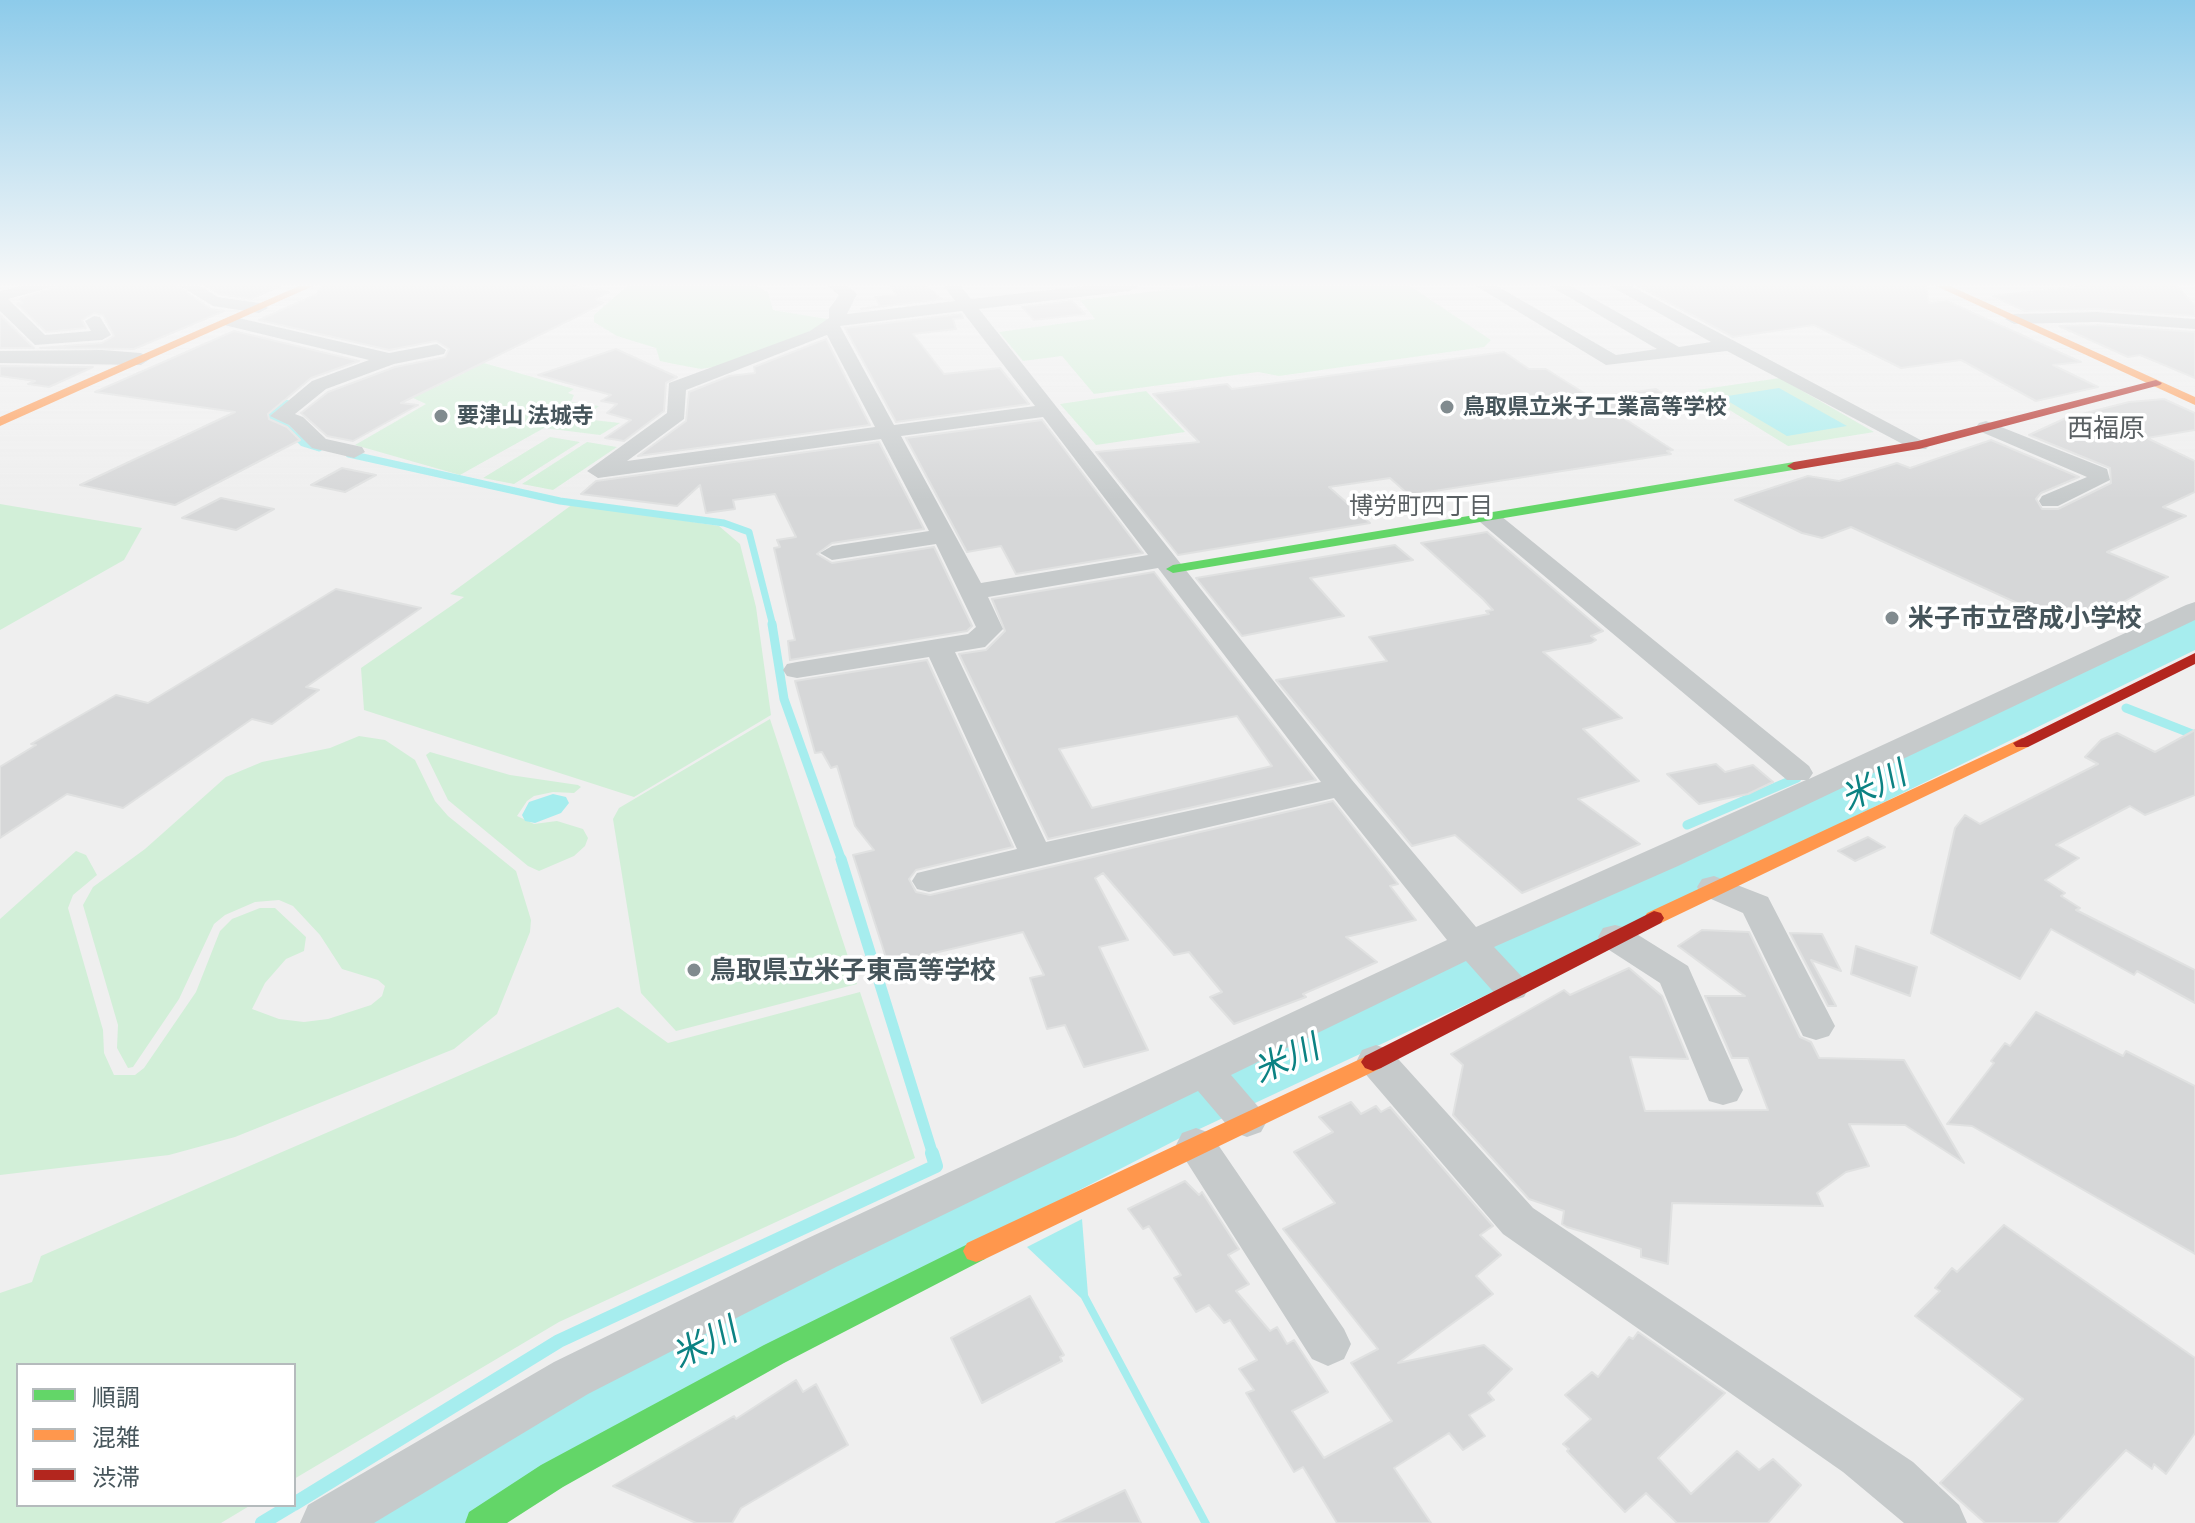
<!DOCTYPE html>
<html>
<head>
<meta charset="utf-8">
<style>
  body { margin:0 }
  #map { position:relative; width:2195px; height:1523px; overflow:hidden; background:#efefef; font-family:"Exo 2","Noto Sans JP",sans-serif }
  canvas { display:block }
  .legend { position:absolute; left:16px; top:1363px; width:280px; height:144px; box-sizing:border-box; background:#fff; border:2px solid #b5bbbd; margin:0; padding:10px 14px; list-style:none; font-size:24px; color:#46555b }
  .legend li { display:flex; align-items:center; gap:16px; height:40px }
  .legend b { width:40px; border:2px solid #b5bbbd }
</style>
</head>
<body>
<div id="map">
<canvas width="2195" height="1523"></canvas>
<ul class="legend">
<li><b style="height:10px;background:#63d668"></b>順調</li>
<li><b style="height:10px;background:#ff974d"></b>混雑</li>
<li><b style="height:10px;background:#b3261e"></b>渋滞</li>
</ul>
</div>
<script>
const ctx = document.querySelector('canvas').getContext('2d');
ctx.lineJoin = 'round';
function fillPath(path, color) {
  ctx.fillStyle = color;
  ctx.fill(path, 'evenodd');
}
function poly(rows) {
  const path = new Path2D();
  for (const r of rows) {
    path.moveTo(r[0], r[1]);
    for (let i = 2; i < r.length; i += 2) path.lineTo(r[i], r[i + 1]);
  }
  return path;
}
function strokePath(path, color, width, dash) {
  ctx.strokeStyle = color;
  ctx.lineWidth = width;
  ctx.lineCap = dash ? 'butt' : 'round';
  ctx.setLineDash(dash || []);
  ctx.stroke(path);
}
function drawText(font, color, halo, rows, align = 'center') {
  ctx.font = font + ' "Exo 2","Noto Sans JP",sans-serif';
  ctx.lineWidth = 7;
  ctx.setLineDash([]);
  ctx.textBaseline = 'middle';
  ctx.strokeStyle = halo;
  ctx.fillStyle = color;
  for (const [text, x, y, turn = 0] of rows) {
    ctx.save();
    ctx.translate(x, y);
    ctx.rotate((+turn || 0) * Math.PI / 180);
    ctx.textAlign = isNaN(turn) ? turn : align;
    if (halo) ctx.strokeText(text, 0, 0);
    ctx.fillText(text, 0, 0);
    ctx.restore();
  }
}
fillPath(poly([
  [627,286,755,286,768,292,773,310,827,319,827,323,800,336,720,366,701,369,674,364,660,361,656,348,617,336,594,322,594,315],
  [1202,286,1410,286,1491,340,1484,347,1279,376,1258,372,1094,394,1062,356,1023,361,999,332,1095,319,1080,300],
  [450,361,484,363,574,389,568,393,574,395,571,402,599,406,584,419,620,423,600,435,544,428,460,475,355,445,426,404,413,398,464,373],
  [1780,378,1874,432,1788,446,1697,390],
  [1146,391,1185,432,1096,445,1060,404],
  [550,437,580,442,514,484,483,478],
  [587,442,617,447,553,490,522,484],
  [0,504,142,528,124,560,0,630],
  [573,504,719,526,740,544,756,607,771,715,634,797,364,710,361,668,464,597,450,594],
  [770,719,857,984,676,1031,641,993,613,819,619,808],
  [359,736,385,740,415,760,435,801,448,816,516,871,531,920,530,932,497,1014,454,1049,235,1137,169,1155,0,1175,0,919,76,851,86,855,97,875,73,895,68,908,103,1030,104,1053,114,1075,135,1075,144,1068,196,992,220,931,232,919,260,908,275,908,306,937,304,951,286,959,265,983,252,1009,279,1019,304,1022,328,1019,371,1005,382,996,385,986,378,980,342,969,320,935,293,906,279,900,255,902,225,915,214,924,179,999,133,1067,128,1068,117,1048,118,1025,83,905,93,887,145,849,226,777,262,762,330,748],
  [430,752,510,775,578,785,581,787,574,793,553,792,534,796,527,801,517,816,534,824,557,821,583,829,588,838,585,846,574,856,539,871,528,866,448,800,426,755],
  [860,992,915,1158,559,1322,294,1479,294,1365,18,1365,18,1505,251,1505,221,1523,0,1523,0,1293,32,1282,41,1256,618,1007,668,1043]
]), '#d2efd8');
fillPath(poly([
  [1779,388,1847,426,1787,436,1721,397],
  [553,794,566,797,569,803,561,813,535,823,525,821,522,815,529,802],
  [1082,1219,1088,1295,1210,1523,1201,1523,1081,1298,1027,1247]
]), '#a6edee');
strokePath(poly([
  [287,403,268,417,284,424,298,438]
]), '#a6edee', 6);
strokePath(poly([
  [296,436,303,443,319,448],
  [349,454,560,501,724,523,749,532,773,626]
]), '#a6edee', 7);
strokePath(poly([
  [772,624,784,699,842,861],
  [2126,708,2195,735],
  [1687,825,1797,778]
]), '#a6edee', 9);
strokePath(poly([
  [841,859,933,1155]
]), '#a6edee', 11);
strokePath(poly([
  [1036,1178,1045,1201],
  [294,1504,559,1341,936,1166,932,1153],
  [262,1523,292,1505]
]), '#a6edee', 14);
fillPath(poly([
  [2195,618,2195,650,1572,955,1178,1139,639,1418,476,1523,352,1523,365,1492,581,1362,1128,1099,1530,925,2179,622,2195,618]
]), '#a6edee');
const building = poly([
  [59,286,177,286,211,309,224,311,134,349,40,348,102,343,114,336,103,315,94,313,82,320,86,328,46,332,17,304,23,303,19,299,59,286],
  [206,286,280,286,251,299,219,294,206,286],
  [322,286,570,286,609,292,595,299,603,303,574,318,401,403,418,405,353,441,327,436,301,413,328,392,395,367,445,357,449,349,436,341,389,350,259,320,317,294,322,286],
  [891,286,925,286,942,299,861,309,880,306,875,297,896,295,891,286],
  [1638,286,1926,286,1929,303,1947,301,2081,362,2053,365,2098,387,2036,401,1961,360,1901,368,1814,325,1733,337,1638,286],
  [2086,286,2177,286,2195,306,2195,316,2097,309,2025,311,1993,296,2086,286],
  [1072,301,1085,314,1034,320,1022,307,1072,301],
  [961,314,963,318,953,319,956,329,913,334,944,374,1000,368,1029,404,896,422,845,328,961,314],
  [0,315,33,347,34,348,0,348,0,315],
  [2097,325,2195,332,2195,378,2140,355,2128,357,2059,326,2097,325],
  [234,331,359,361,311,378,268,414,269,419,287,427,300,440,175,505,80,485,235,412,95,392,234,331],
  [826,339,870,425,638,456,686,421,689,392,729,376,755,373,754,367,826,339],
  [616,349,677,377,666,383,664,411,624,441,605,438,631,420,607,413,617,404,601,401,611,395,538,375,616,349],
  [1504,352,1529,369,1546,369,1592,398,1656,389,1687,407,1622,417,1673,450,1667,451,1671,454,1409,495,1390,478,1329,487,1370,523,1178,555,1096,452,1199,442,1153,394,1227,384,1232,389,1504,352],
  [0,366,93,367,49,387,28,384,35,381,0,376,0,366],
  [2164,399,2195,413,2195,430,2147,438,2195,461,2195,492,2163,507,2186,516,2107,552,2168,577,2109,610,2102,607,2063,624,1851,527,1822,538,1802,533,1735,500,1808,476,1839,481,1897,463,1910,468,1991,440,2079,477,2041,493,2036,499,2042,509,2058,509,2111,483,2110,468,2029,435,2066,418,2129,402,2164,399],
  [1042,420,1143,553,1016,574,1001,546,967,552,906,438,1042,420],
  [879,442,924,529,832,543,817,554,832,563,934,547,972,626,967,631,790,660,788,641,795,640,774,548,780,547,777,540,796,537,775,494,733,500,735,509,706,513,700,485,677,506,581,494,596,481,879,442],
  [342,468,376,475,345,492,311,485,342,468],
  [221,498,274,509,236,530,182,518,221,498],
  [1487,532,1603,631,1591,636,1596,640,1591,643,1543,652,1622,718,1583,729,1639,781,1578,799,1640,844,1522,893,1455,835,1412,846,1276,680,1387,661,1369,637,1489,614,1486,611,1493,610,1483,599,1421,543,1487,532],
  [1395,545,1413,560,1310,578,1344,616,1242,636,1196,578,1395,545],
  [1154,572,1316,780,1048,839,959,654,986,650,1005,631,992,599,1154,572],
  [1237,716,1272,766,1092,808,1059,749,1237,716],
  [336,589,421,608,306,687,319,690,272,724,252,719,123,808,67,794,0,838,0,767,36,745,31,744,116,695,148,703,336,589],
  [927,660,1013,847,916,870,909,879,916,892,930,895,1333,801,1398,884,1390,886,1416,920,1346,937,1377,962,1303,994,1306,997,1234,1024,1210,997,1222,992,1189,952,1174,955,1103,873,1095,878,1128,940,1099,947,1148,1050,1084,1067,1065,1025,1047,1029,1030,978,1044,975,1023,932,888,964,853,855,874,850,855,826,837,766,831,768,822,752,815,753,795,681,927,660],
  [2195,730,2195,795,2145,815,2130,806,2056,845,2079,858,2045,880,2065,893,2061,896,2080,908,2076,910,2195,970,2195,1003,2137,971,2134,975,2051,929,2020,979,1931,933,1955,828,1965,815,1980,824,2098,764,2085,757,2101,740,2117,733,2155,752,2195,730],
  [1716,764,1725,772,1753,765,1773,782,1748,794,1699,804,1667,774,1716,764],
  [1868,837,1885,847,1855,861,1838,851,1868,837],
  [1702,930,1749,932,1800,1037,1811,1042,1819,1058,1904,1060,1964,1163,1905,1125,1849,1124,1869,1166,1846,1172,1817,1193,1823,1206,1672,1203,1668,1264,1641,1257,1641,1249,1567,1227,1562,1224,1564,1211,1529,1199,1453,1115,1463,1065,1451,1054,1564,990,1570,995,1629,968,1662,996,1688,1059,1630,1057,1645,1111,1768,1110,1748,1058,1732,1058,1705,996,1745,996,1678,946,1702,930],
  [1790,933,1822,934,1841,971,1811,960,1836,1006,1828,1006,1790,933],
  [1856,946,1917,967,1910,996,1851,974,1856,946],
  [2036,1012,2123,1056,2126,1051,2195,1086,2195,1254,1972,1126,1947,1124,1994,1063,1991,1061,2005,1043,2010,1046,2036,1012],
  [1351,1102,1361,1114,1376,1106,1381,1112,1390,1107,1493,1226,1480,1235,1501,1255,1476,1276,1493,1294,1398,1363,1484,1345,1512,1369,1488,1393,1494,1400,1469,1415,1485,1436,1463,1450,1449,1433,1394,1468,1431,1523,1337,1523,1303,1467,1294,1472,1246,1393,1254,1390,1239,1369,1257,1360,1230,1320,1224,1323,1209,1305,1196,1312,1174,1278,1181,1275,1149,1226,1143,1229,1128,1209,1185,1181,1199,1195,1202,1192,1239,1249,1228,1255,1249,1284,1236,1291,1270,1331,1277,1327,1287,1344,1294,1340,1328,1392,1292,1411,1324,1458,1392,1421,1351,1363,1378,1349,1283,1229,1335,1203,1294,1152,1333,1132,1319,1117,1351,1102],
  [2004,1225,2195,1358,2195,1433,2166,1474,2154,1464,2152,1469,2126,1450,2057,1523,1985,1523,1940,1483,2023,1399,1915,1316,1940,1291,1935,1288,1952,1268,1957,1272,2004,1225],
  [1030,1296,1064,1355,1060,1357,1062,1361,982,1403,951,1338,1030,1296],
  [1638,1332,1725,1393,1658,1458,1691,1494,1737,1451,1759,1470,1773,1459,1801,1485,1768,1523,1677,1523,1646,1493,1625,1512,1567,1451,1569,1449,1563,1444,1591,1419,1565,1395,1592,1372,1598,1377,1629,1337,1633,1339,1638,1332],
  [796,1380,803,1392,816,1384,848,1445,741,1508,732,1523,696,1523,613,1486,734,1416,736,1419,796,1380],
  [1125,1490,1141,1523,1056,1523,1125,1490]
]);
fillPath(building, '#d6d7d8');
strokePath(building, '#e0e1e1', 2);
fillPath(poly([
  [22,286,56,286,8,299,45,335,91,331,85,321,94,316,100,317,111,335,102,340,35,345,0,311,0,291,22,286],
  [180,286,200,286,218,297,259,303,268,308,259,313,213,306,180,286],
  [828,286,848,286,857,294,847,314,955,301,944,286,961,286,971,299,1084,286,1138,286,1130,291,979,309,1352,780,1476,927,1806,780,1787,780,1480,522,1476,517,1480,512,1496,512,1809,766,1813,773,1809,779,2186,605,2195,602,2195,620,1678,866,1494,947,1524,979,1529,988,1524,997,1511,1001,1498,997,1466,961,1231,1075,1261,1110,1267,1121,1261,1132,1247,1137,1233,1132,1198,1091,836,1267,588,1394,374,1523,300,1523,308,1505,554,1362,806,1239,1447,940,1334,798,929,892,917,889,912,881,917,873,1017,849,929,657,797,678,787,676,783,670,787,664,797,662,968,634,976,627,936,544,832,560,820,553,832,546,929,531,881,439,598,478,587,471,667,413,669,383,810,331,829,318,829,309,839,295,828,286],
  [962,311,1035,406,894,425,840,326,962,311],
  [827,335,875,427,627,461,684,419,686,390,827,335],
  [1043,417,1148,555,981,583,901,436,1043,417],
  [1158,568,1321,782,1046,842,955,652,985,647,1003,629,988,597,1158,568],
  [1476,286,1497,286,1616,355,1657,349,1550,286,1571,286,1679,347,1711,342,1610,286,1631,286,1930,445,1926,449,1912,449,1727,351,1606,365,1476,286],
  [2097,312,2195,319,2195,329,2097,322,2014,324,2005,319,2014,314,2097,312],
  [230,316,389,353,437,344,446,350,444,354,394,364,326,389,295,414,303,417,326,439,362,447,365,452,354,458,312,448,289,425,270,416,312,381,369,360,224,325,221,321,230,316],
  [102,350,141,353,150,359,141,365,0,363,0,351,102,350],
  [1986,421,2107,469,2110,480,2058,506,2042,506,2039,501,2042,496,2087,477,1979,431,1976,427,1979,423,1986,421],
  [1714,876,1768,897,1835,1026,1829,1036,1816,1040,1803,1036,1743,913,1702,895,1697,887,1702,879,1714,876],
  [1615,925,1627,928,1688,966,1743,1090,1737,1101,1723,1105,1709,1101,1660,983,1603,946,1598,937,1603,928,1615,925],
  [1376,1045,1390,1050,1533,1208,1913,1462,1959,1505,1967,1523,1904,1523,1843,1472,1503,1234,1362,1070,1357,1060,1362,1050,1376,1045],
  [1196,1128,1210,1133,1344,1329,1351,1344,1344,1359,1328,1366,1312,1359,1176,1145,1182,1133,1196,1128]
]), '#c6cacb');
fillPath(poly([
  [1794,462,1799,463,1799,469,1173,573,1166,569,1173,565,1794,462],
  [976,1240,985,1243,989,1251,985,1259,784,1363,563,1487,507,1523,465,1523,469,1512,541,1465,764,1345,976,1240]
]), '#63d668');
fillPath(poly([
  [299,286,313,286,0,426,0,417,299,286],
  [1936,286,1950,286,2195,397,2195,405,1936,286],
  [2022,738,2028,739,2031,743,2028,747,1661,923,1647,923,1644,918,1647,913,2022,738],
  [1373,1053,1381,1056,1385,1062,1381,1068,985,1259,976,1262,967,1259,963,1251,967,1243,1373,1053]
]), '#ff974d');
fillPath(poly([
  [2156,380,2162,383,2160,385,1919,449,1794,470,1787,466,1794,462,1918,441,2156,380],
  [2195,653,2195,664,2028,747,2016,747,2013,743,2195,653],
  [1654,911,1661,913,1664,918,1661,923,1381,1068,1373,1071,1365,1068,1361,1062,1365,1056,1654,911]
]), '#b3261e');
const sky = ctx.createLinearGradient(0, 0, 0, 500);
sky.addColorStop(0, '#8dcbea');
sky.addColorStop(0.57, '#f8f8f8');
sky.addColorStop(1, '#f8f8f800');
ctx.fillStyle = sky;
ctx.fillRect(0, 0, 2195, 500);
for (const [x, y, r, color] of [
  [1447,407,8,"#818b8f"],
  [441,416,8,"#818b8f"],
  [1892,618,8,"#818b8f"],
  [694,970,8,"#818b8f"]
]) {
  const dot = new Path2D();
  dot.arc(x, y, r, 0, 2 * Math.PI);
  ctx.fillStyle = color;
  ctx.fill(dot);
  strokePath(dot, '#fff', 3);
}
drawText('bold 22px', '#46555b', '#fff', [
  ["鳥取県立米子工業高等学校",1463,407],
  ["要津山 法城寺",457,416]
], 'left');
drawText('24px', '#5a6063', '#fff', [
  ["博労町四丁目",1421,506]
]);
drawText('26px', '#5a6063', '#fff', [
  ["西福原",2106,428]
]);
drawText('bold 26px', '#46555b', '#fff', [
  ["米子市立啓成小学校",1908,618],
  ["鳥取県立米子東高等学校",710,970]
], 'left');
drawText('italic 34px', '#0c8283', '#fff', [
  ["米川",1873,786,-26],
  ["米川",1286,1059,-24],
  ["米川",704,1343,-27]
]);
</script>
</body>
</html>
